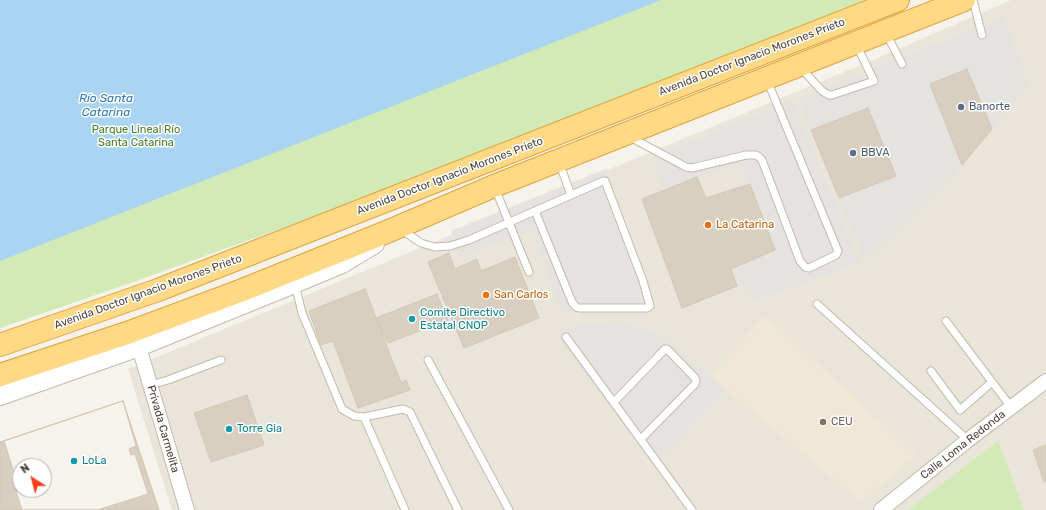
<!DOCTYPE html>
<html>
<head>
<meta charset="utf-8">
<style>
  body { margin:0 }
  #map { position:relative; width:1046px; height:510px; overflow:hidden; background:#f6f3ec; font-family:Rubik,sans-serif }
  canvas { display:block }
  .north { position:absolute; left:12px; top:458px; width:40px; height:40px; box-sizing:border-box; background:#fff; border:1px solid #b7b4b0; border-radius:50%; rotate:324deg; font-size:11px; font-weight:700; line-height:16px; text-align:center; color:#4b4439 }
  .north::after { content:''; display:block; margin:auto; width:14px; height:18px; background:#fc3f1d; clip-path:polygon(50% 0,100% 100%,50% 72%,0 100%) }
</style>
</head>
<body>
<div id="map">
<canvas width="1046" height="510"></canvas>
<div class="north">N</div>
</div>
<script>
const ctx = document.querySelector('canvas').getContext('2d');
ctx.lineJoin = 'round';
function fillPath(path, color) {
  ctx.fillStyle = color;
  ctx.fill(path, 'evenodd');
}
function poly(rows) {
  const path = new Path2D();
  for (const r of rows) {
    path.moveTo(r[0], r[1]);
    for (let i = 2; i < r.length; i += 2) path.lineTo(r[i], r[i + 1]);
  }
  return path;
}
function strokePath(path, color, width, dash) {
  ctx.strokeStyle = color;
  ctx.lineWidth = width;
  ctx.lineCap = dash ? 'butt' : 'round';
  ctx.setLineDash(dash || []);
  ctx.stroke(path);
}
function drawText(font, color, halo, rows, align = 'center') {
  ctx.font = font + ' Rubik,sans-serif';
  ctx.lineWidth = 3;
  ctx.setLineDash([]);
  ctx.textBaseline = 'middle';
  ctx.strokeStyle = halo;
  ctx.fillStyle = color;
  for (const [text, x, y, turn = 0] of rows) {
    ctx.save();
    ctx.translate(x, y);
    ctx.rotate((+turn || 0) * Math.PI / 180);
    ctx.textAlign = isNaN(turn) ? turn : align;
    if (halo) ctx.strokeText(text, 0, 0);
    ctx.fillText(text, 0, 0);
    ctx.restore();
  }
}
fillPath(poly([
  [1011,0,1046,0,1046,510,172,510,128,369,873,60]
]), '#eae5da');
fillPath(poly([
  [765,315,917,455,861,502,710,376]
]), '#efe8d6');
fillPath(poly([
  [0,0,865,0,786,36,387,190,125,285,0,328],
  [998,441,1024,510,908,510]
]), '#d2eab5');
fillPath(poly([
  [1003,17,1028,84,992,129,967,69,930,84,962,165,935,196,865,260,839,198,896,176,868,109,811,130,799,99],
  [792,101,860,263,757,300,737,286,731,269,775,250,742,164,697,177,666,190,652,158],
  [606,169,655,309,562,312,533,230,459,258,451,231],
  [617,321,662,335,726,390,653,465,558,337,570,326]
]), '#e5e3e0');
fillPath(poly([
  [0,0,661,0,0,261]
]), '#a9d4f2');
const building = poly([
  [967,69,992,129,962,165,930,84,967,69],
  [868,108,896,176,839,198,811,130,868,108],
  [697,177,706,198,750,184,775,250,731,269,737,286,682,308,642,199,697,177],
  [449,253,455,269,477,259,481,271,515,257,539,318,464,348,428,262,449,253],
  [365,289,401,383,406,380,410,390,358,408,333,341,321,345,309,311,365,289],
  [437,294,448,320,388,343,376,318,437,294],
  [247,395,264,445,211,462,194,413,247,395],
  [123,401,159,510,0,510,0,442,123,401],
  [20,466,44,466,44,490,20,490,20,466],
  [123,401,136,446,129,449,131,455,135,454,148,494,97,510,22,510,16,491,20,490,44,490,44,466,20,466,20,481,17,482,4,441,123,401],
  [1046,445,1046,481,1044,482,1033,450,1046,445]
]);
fillPath(building, '#d8cfc1');
strokePath(building, '#d3c7b4', 1);
const service = poly([
  [973,0,982,35],
  [886,33,902,64],
  [800,67,822,91,829,95,832,95,874,81,857,46],
  [630,137,686,167,692,168,746,155,756,155,759,157,762,160,800,261,805,267,809,268,836,255,838,251,767,80],
  [559,162,571,195],
  [495,188,529,272],
  [402,230,421,243,435,247,450,246,469,240,603,181,605,181,643,281,650,306,647,308,579,308,576,307,572,302,535,211],
  [295,284,302,313,342,409,354,416,364,417],
  [817,304,968,440],
  [946,321,1011,407],
  [566,337,692,510],
  [428,360,509,510],
  [931,371,960,410,992,382],
  [151,385,168,380,221,360],
  [614,402,665,349,667,349,695,378,696,380,695,384,641,439],
  [405,510,364,417,403,409,410,412,458,510]
]);
const minor = poly([
  [139,347,187,510],
  [881,510,968,440,1046,381]
]);
const tertiary = poly([
  [0,396,139,347,287,287,342,264,375,244]
]);
const trunk = poly([
  [0,345,158,290,898,0],
  [0,375,127,333,240,291,389,231,494,186,964,0]
]);
strokePath(service, '#c2bbae', 9);
strokePath(minor, '#c2bbae', 16);
strokePath(tertiary, '#c2bbae', 20);
strokePath(trunk, '#e0a43c', 24);
strokePath(service, '#fff', 7);
strokePath(minor, '#fff', 14);
strokePath(tertiary, '#fff', 18);
strokePath(trunk, '#ffd985', 22);
for (const [x, y, r, color] of [
  [961,107,4,"#5c6f8a"],
  [853,153,4,"#5c6f8a"],
  [708,225,4,"#e8710a"],
  [486,295,4,"#e8710a"],
  [412,319,4,"#0f9aa8"],
  [823,422,4,"#8d6e63"],
  [229,429,4,"#0f9aa8"],
  [74,461,4,"#0f9aa8"]
]) {
  const dot = new Path2D();
  dot.arc(x, y, r, 0, 2 * Math.PI);
  ctx.fillStyle = color;
  ctx.fill(dot);
  strokePath(dot, '#fff', 1.5);
}
drawText('11px', '#4b4439', '#fff', [
  ["Avenida Doctor Ignacio Morones Prieto",752,57,-21],
  ["Avenida Doctor Ignacio Morones Prieto",450,176,-21],
  ["Avenida Doctor Ignacio Morones Prieto",148,292,-20],
  ["Privada Carmelita",163,429,74],
  ["Calle Loma Redonda",963,445,-38]
]);
drawText('11px', '#4e5e75', '#fff', [
  ["Banorte",969,107],
  ["BBVA",861,153]
], 'left');
drawText('11px', '#4a7f2a', '#fff', [
  ["Parque Lineal Río",136,130],
  ["Santa Catarina",136,143]
]);
drawText('11px', '#c56008', '#fff', [
  ["La Catarina",716,225],
  ["San Carlos",494,295]
], 'left');
drawText('11px', '#0d838f', '#fff', [
  ["Comite Directivo",420,313],
  ["Estatal CNOP",420,326],
  ["Torre Gia",237,429],
  ["LoLa",82,461]
], 'left');
drawText('11px', '#785e54', '#fff', [
  ["CEU",831,422]
], 'left');
drawText('italic 12px', '#2e7ab2', '#fff', [
  ["Río Santa",106,99],
  ["Catarina",106,113]
]);
</script>
</body>
</html>
